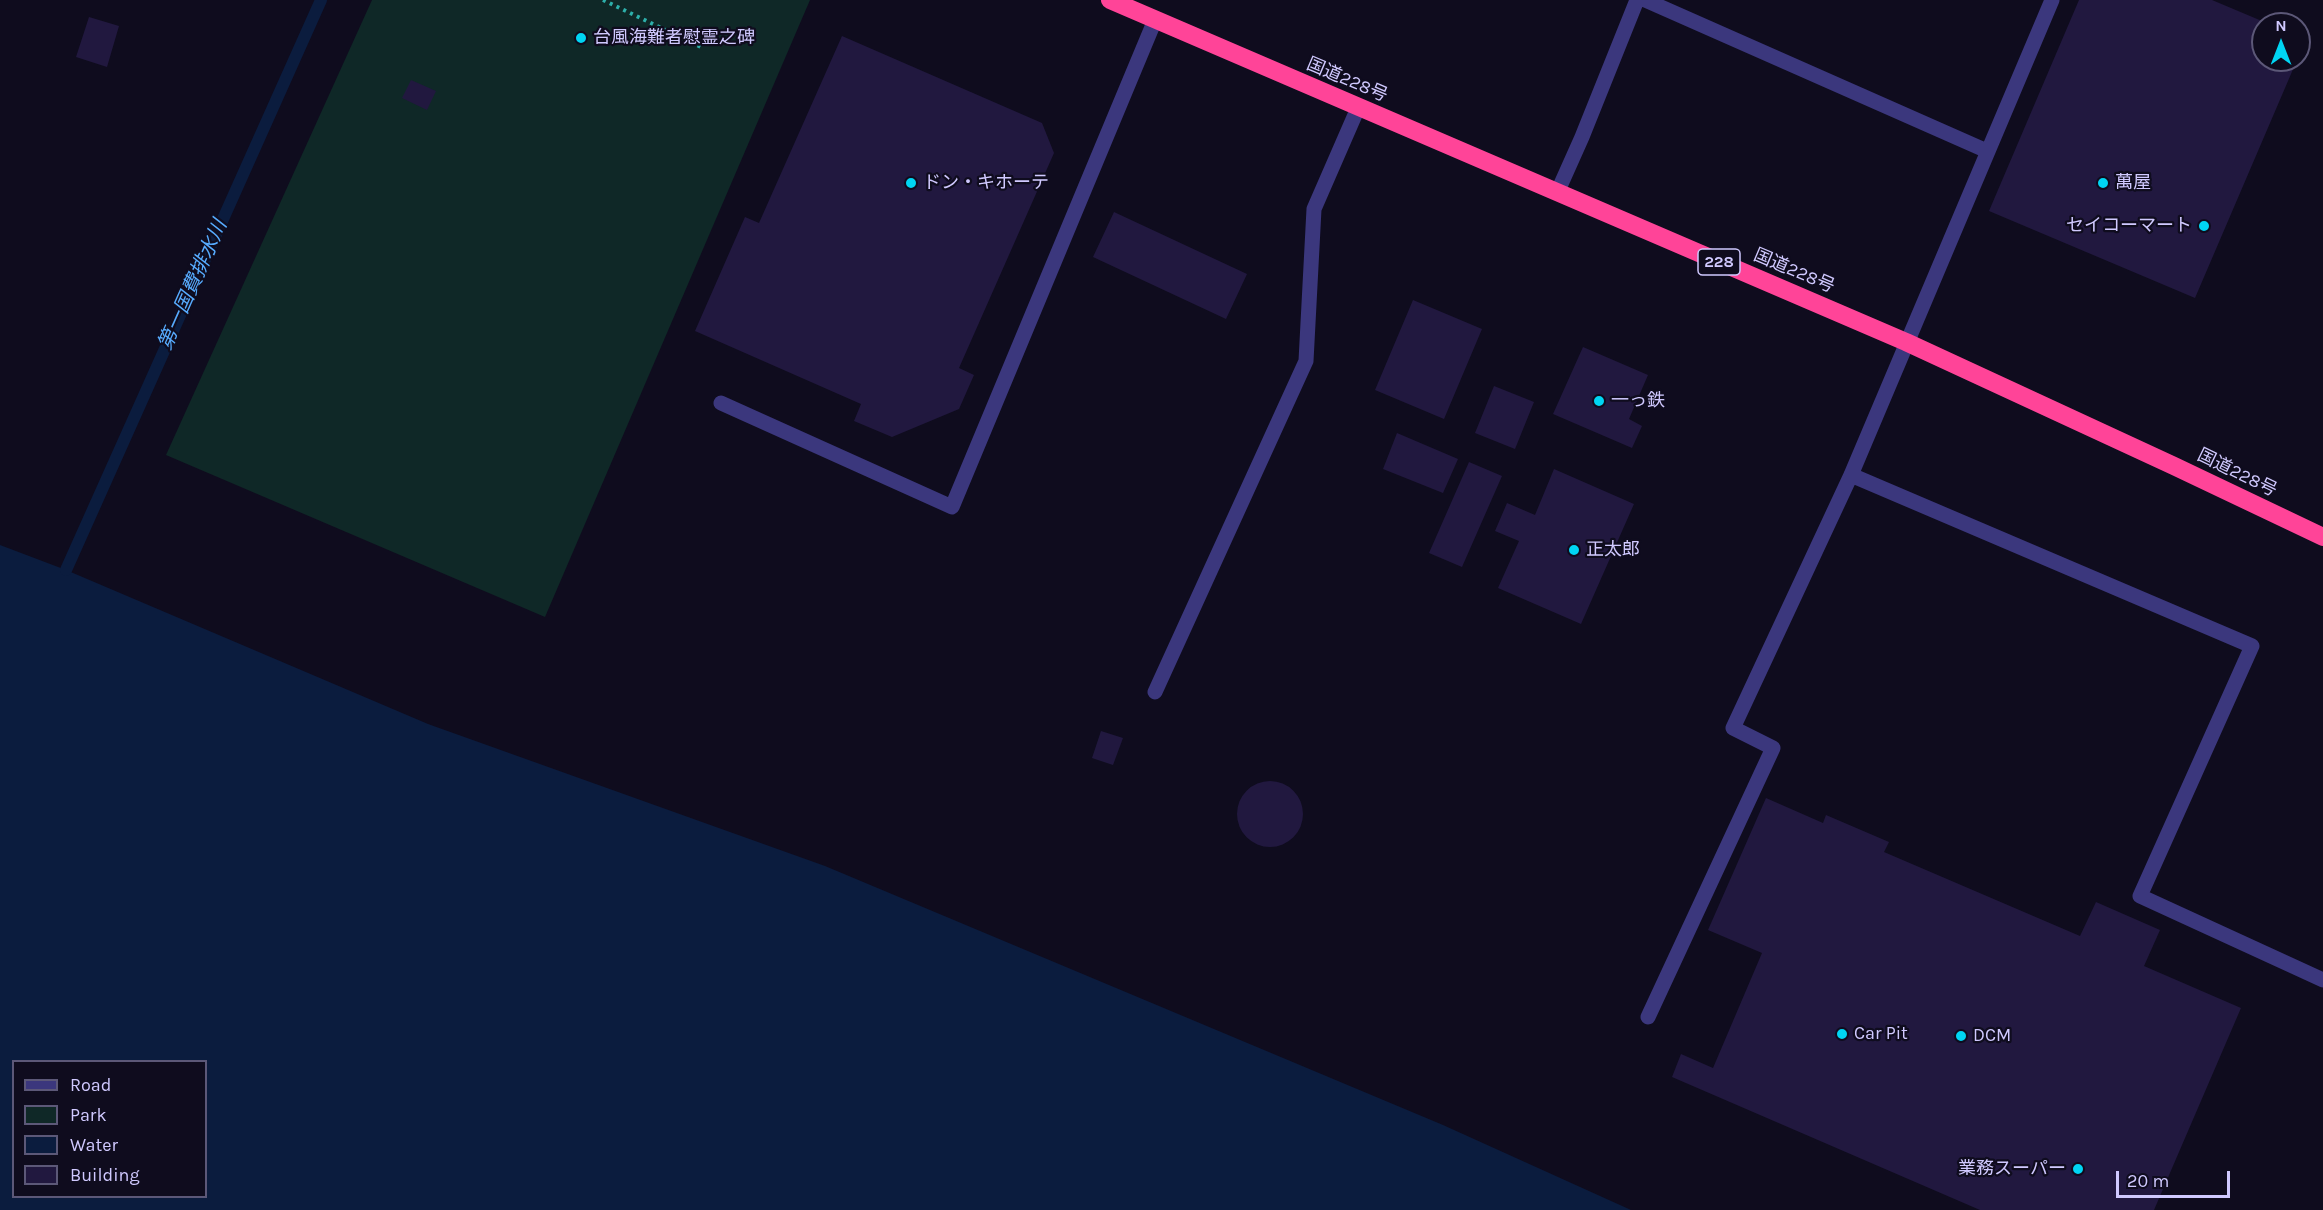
<!DOCTYPE html>
<html>
<head>
<meta charset="utf-8">
<style>
  body { margin:0 }
  #map { position:relative; width:2323px; height:1210px; overflow:hidden; background:#0f0c1e; font-family:Karla,sans-serif }
  canvas { display:block }
  .legend { position:absolute; left:12px; top:1060px; width:195px; height:138px; box-sizing:border-box; background:#0f0c1e; border:2px solid #5c5878; margin:0; padding:8px 10px; list-style:none; font-size:18px; color:#d0c9ff }
  .legend li { display:flex; align-items:center; gap:12px; height:30px }
  .legend b { width:30px; border:2px solid #5c5878 }
  .north { position:absolute; left:2251px; top:12px; width:60px; height:60px; box-sizing:border-box; background:#0f0c1e; border:2px solid #5c5878; border-radius:50%; rotate:0deg; font-size:16px; font-weight:700; line-height:24px; text-align:center; color:#d0c9ff }
  .north::after { content:''; display:block; margin:auto; width:21px; height:27px; background:#00d5f3; clip-path:polygon(50% 0,100% 100%,50% 72%,0 100%) }
  .scale { position:absolute; left:2116px; top:1171px; width:114px; height:27px; box-sizing:border-box; border:3px solid #d0c9ff; border-top:0; padding-left:8px; font-size:18px; line-height:21px; white-space:nowrap; color:#d0c9ff; -webkit-text-stroke:4px #0f0c1e; paint-order:stroke }
</style>
</head>
<body>
<div id="map">
<canvas width="2323" height="1210"></canvas>
<ul class="legend">
<li><b style="height:8px;background:#3b377d"></b>Road</li>
<li><b style="height:16px;background:#0f2827"></b>Park</li>
<li><b style="height:16px;background:#0b1c3e"></b>Water</li>
<li><b style="height:16px;background:#21183f"></b>Building</li>
</ul>
<div class="north">N</div>
<div class="scale">20 m</div>
</div>
<script>
const ctx = document.querySelector('canvas').getContext('2d');
ctx.lineJoin = 'round';
function fillPath(path, color) {
  ctx.fillStyle = color;
  ctx.fill(path, 'evenodd');
}
function poly(rows) {
  const path = new Path2D();
  for (const r of rows) {
    if (r.length === 3) {
      path.moveTo(r[0] + r[2], r[1]);
      path.arc(r[0], r[1], r[2], 0, 2 * Math.PI);
      continue;
    }
    path.moveTo(r[0], r[1]);
    for (let i = 2; i < r.length; i += 2) path.lineTo(r[i], r[i + 1]);
  }
  return path;
}
function strokePath(path, color, width, dash) {
  ctx.strokeStyle = color;
  ctx.lineWidth = width;
  ctx.lineCap = dash ? 'butt' : 'round';
  ctx.setLineDash(dash || []);
  ctx.stroke(path);
}
function drawText(font, color, halo, rows, align = 'center') {
  ctx.font = font + ' Karla,"Noto Sans JP",sans-serif';
  ctx.lineWidth = 4.5;
  ctx.setLineDash([]);
  ctx.textBaseline = 'middle';
  ctx.strokeStyle = halo;
  ctx.fillStyle = color;
  for (const [text, x, y, turn = 0] of rows) {
    ctx.save();
    ctx.translate(x, y);
    ctx.rotate((+turn || 0) * Math.PI / 180);
    ctx.textAlign = isNaN(turn) ? turn : align;
    if (halo) ctx.strokeText(text, 0, 0);
    ctx.fillText(text, 0, 0);
    ctx.restore();
  }
}
fillPath(poly([
  [372,0,810,0,545,617,166,455]
]), '#0f2827');
fillPath(poly([
  [0,545,66,570,428,724,825,866,1443,1125,1631,1210,0,1210],
  [14,1062,206,1062,206,1196,14,1196]
]), '#0b1c3e');
strokePath(poly([
  [66,570,321,0]
]), '#0b1c3e', 12);
fillPath(poly([
  [2079,0,2212,0,2269,24,2263,24,2263,60,2297,60,2195,298,1989,211],
  [89,17,119,26,107,67,76,57],
  [842,36,1042,123,1054,153,959,368,974,375,959,409,892,437,854,421,861,404,695,331,745,217,759,223],
  [2299,37,2306,39,2299,55],
  [411,80,436,91,427,110,402,98],
  [1114,212,1247,274,1226,319,1093,257],
  [1413,300,1482,329,1444,419,1375,390],
  [1583,347,1648,375,1629,419,1642,426,1632,448,1553,414],
  [1494,386,1534,402,1515,449,1475,433],
  [1397,433,1458,459,1443,493,1383,469],
  [1469,462,1502,476,1462,567,1429,553],
  [1554,469,1634,504,1581,624,1498,588,1519,541,1495,531,1507,503,1535,515],
  [1101,731,1123,738,1113,765,1092,758],
  [1270,814,33],
  [1766,798,1823,823,1826,815,1889,842,1884,852,2080,936,2096,902,2160,930,2144,966,2241,1008,2154,1210,1980,1210,1672,1077,1681,1054,1713,1068,1762,953,1708,930]
]), '#21183f');
strokePath(poly([
  [603,0,703,48]
]), '#2dafaa', 4, [3, 4.5]);
strokePath(poly([
  [1645,0,1987,151],
  [1557,193,1582,137,1637,0],
  [721,403,952,507,1155,20],
  [1851,475,2252,646,2140,896,2323,980],
  [1155,692,1306,361,1314,209,1358,108],
  [1648,1017,1773,748,1733,728,1851,475,2052,0]
]), '#3b377d', 15);
strokePath(poly([
  [1110,0,1906,342,2174,466,2323,537]
]), '#ff4498', 18);
for (const [x, y, r, color] of [
  [581,38,6,"#00d5f3"],
  [911,183,6,"#00d5f3"],
  [2103,183,6,"#00d5f3"],
  [2204,226,6,"#00d5f3"],
  [1599,401,6,"#00d5f3"],
  [1574,550,6,"#00d5f3"],
  [1842,1034,6,"#00d5f3"],
  [1961,1036,6,"#00d5f3"],
  [2078,1169,6,"#00d5f3"]
]) {
  const dot = new Path2D();
  dot.arc(x, y, r, 0, 2 * Math.PI);
  ctx.fillStyle = color;
  ctx.fill(dot);
  strokePath(dot, '#0f0c1e', 2);
}
for (const [x, y, w] of [
  [1719,262,42]
]) {
  const box = new Path2D();
  box.roundRect(x - w / 2, y - 13, w, 26, 4.5);
  ctx.fillStyle = '#0f0c1e';
  ctx.fill(box);
  strokePath(box, '#d0c9ff', 1.5);
}
drawText('bold 16px', '#d0c9ff', null, [
  ["228",1719,262]
]);
drawText('18px', '#d0c9ff', '#0f0c1e', [
  ["台風海難者慰霊之碑",593,38],
  ["ドン・キホーテ",923,183],
  ["萬屋",2115,183],
  ["セイコーマート",2192,226,"right"],
  ["一っ鉄",1611,401],
  ["正太郎",1586,550],
  ["Car Pit",1854,1034],
  ["DCM",1973,1036],
  ["業務スーパー",2066,1169,"right"]
], 'left');
drawText('18px', '#d0c9ff', '#0f0c1e', [
  ["国道228号",1347,80,23],
  ["国道228号",1794,271,23],
  ["国道228号",2237,473,26]
]);
drawText('italic 20px', '#57acff', '#0f0c1e', [
  ["第一国費排水川",193,285,-66]
]);
</script>
</body>
</html>
